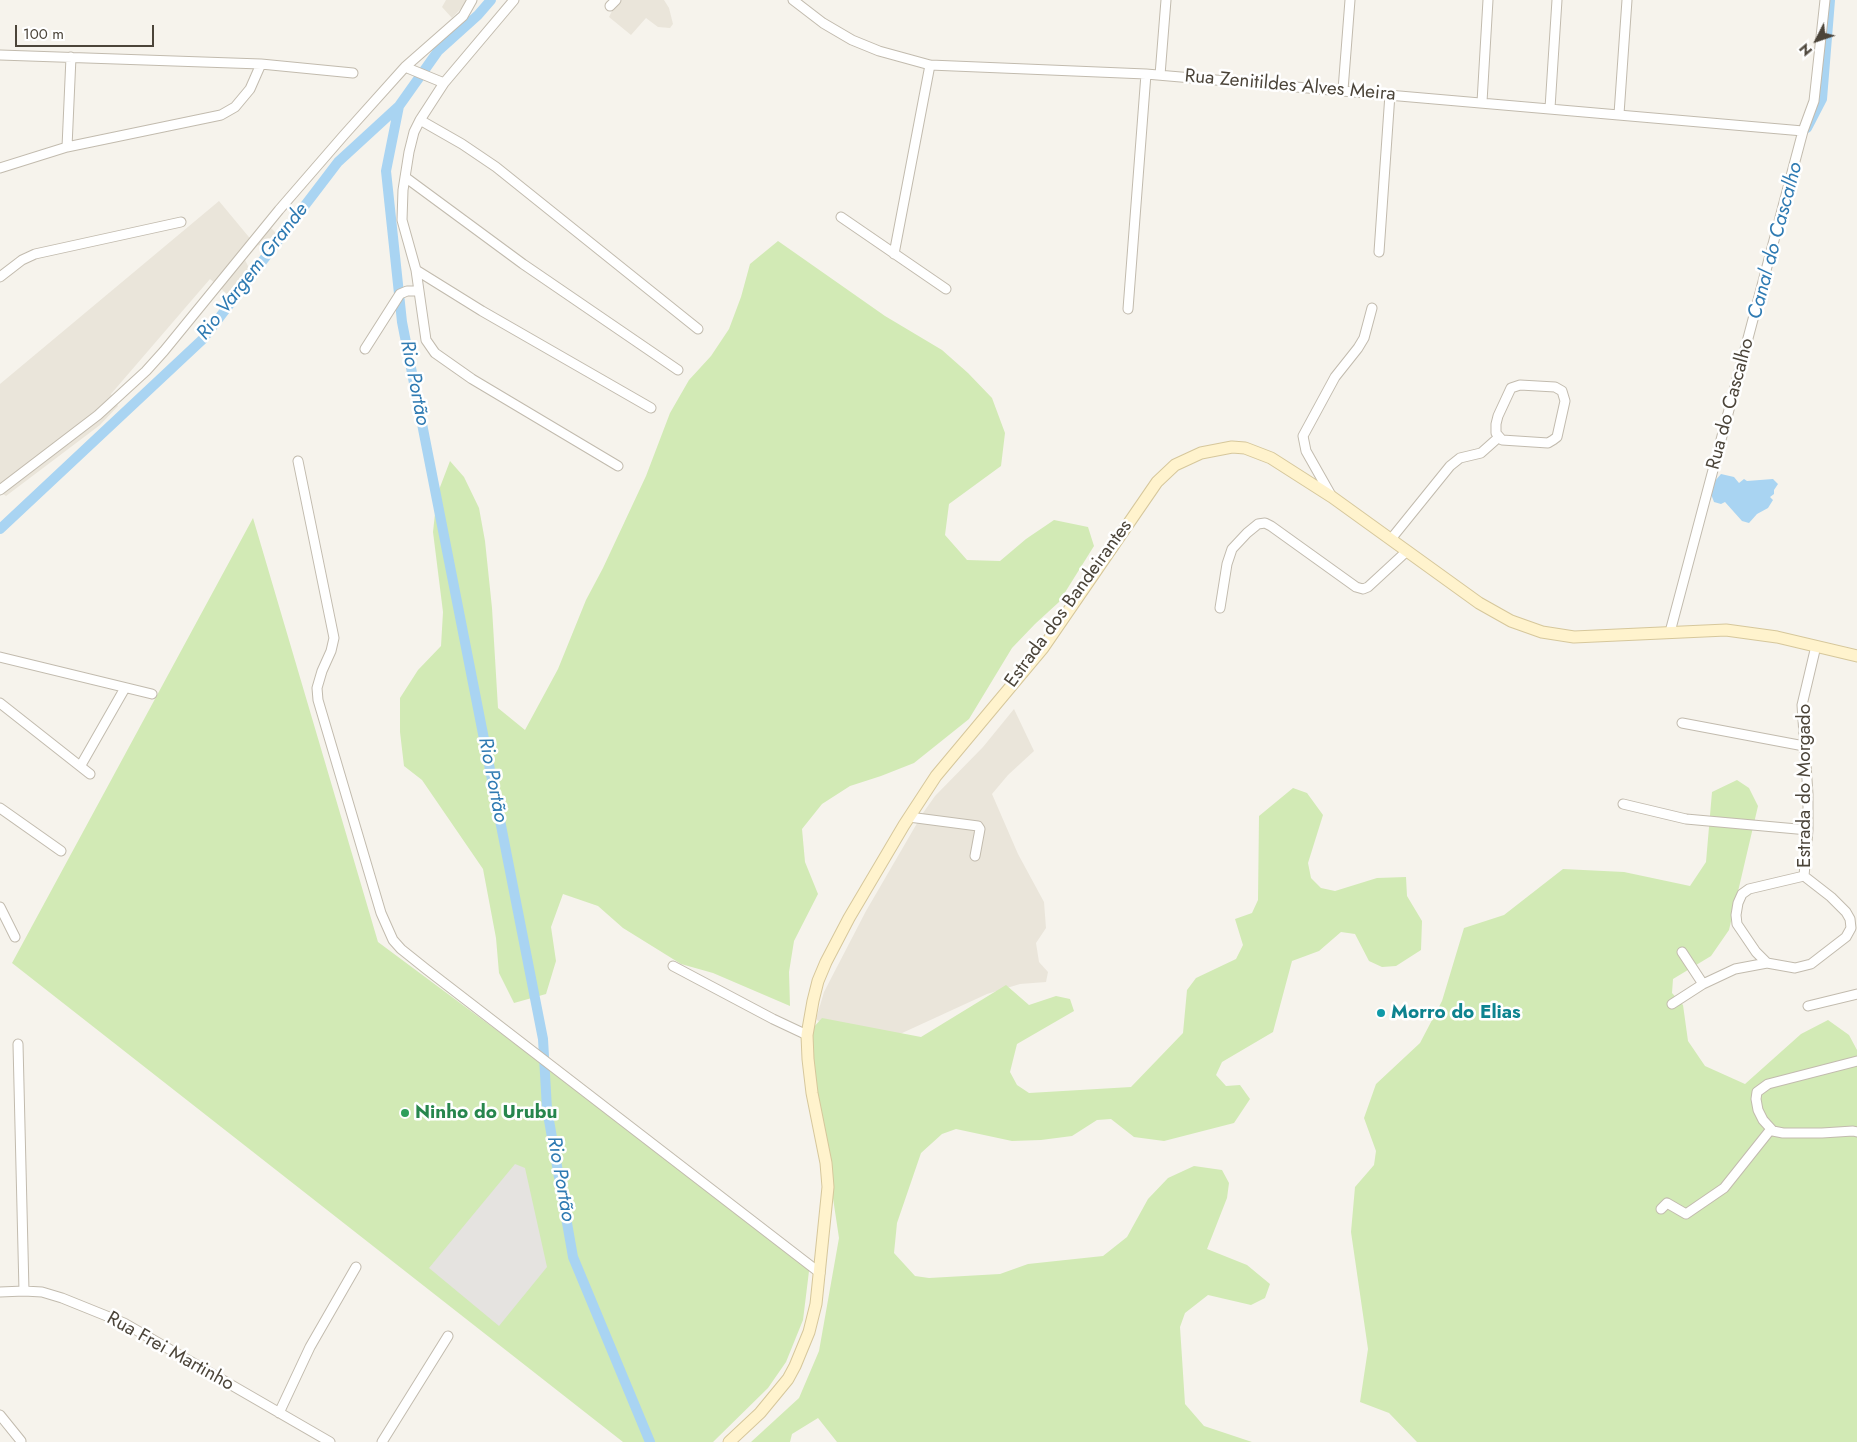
<!DOCTYPE html>
<html>
<head>
<meta charset="utf-8">
<style>
  body { margin:0 }
  #map { position:relative; width:1857px; height:1442px; overflow:hidden; background:#f6f3ec; font-family:Jost,sans-serif }
  canvas { display:block }
  .north { position:absolute; left:1792px; top:15px; width:50px; height:50px; -webkit-text-stroke:4px #fff; paint-order:stroke; rotate:229deg; font-size:14px; font-weight:700; line-height:20px; text-align:center; color:#4b4439 }
  .north::after { content:''; display:block; margin:auto; width:18px; height:22px; background:#4b4439; clip-path:polygon(50% 0,100% 100%,50% 72%,0 100%) }
  .scale { position:absolute; left:15px; top:25px; width:139px; height:22px; box-sizing:border-box; border:2px solid #4b4439; border-top:0; padding-left:6px; font-size:15px; line-height:18px; white-space:nowrap; color:#4b4439; -webkit-text-stroke:4px #fff; paint-order:stroke }
</style>
</head>
<body>
<div id="map">
<canvas width="1857" height="1442"></canvas>
<div class="north">N</div>
<div class="scale">100 m</div>
</div>
<script>
const ctx = document.querySelector('canvas').getContext('2d');
ctx.lineJoin = 'round';
function fillPath(path, color) {
  ctx.fillStyle = color;
  ctx.fill(path, 'evenodd');
}
function poly(rows) {
  const path = new Path2D();
  for (const r of rows) {
    path.moveTo(r[0], r[1]);
    for (let i = 2; i < r.length; i += 2) path.lineTo(r[i], r[i + 1]);
  }
  return path;
}
function strokePath(path, color, width, dash) {
  ctx.strokeStyle = color;
  ctx.lineWidth = width;
  ctx.lineCap = dash ? 'butt' : 'round';
  ctx.setLineDash(dash || []);
  ctx.stroke(path);
}
function drawText(font, color, halo, rows, align = 'center') {
  ctx.font = font + ' Jost,sans-serif';
  ctx.lineWidth = 5;
  ctx.setLineDash([]);
  ctx.textBaseline = 'middle';
  ctx.strokeStyle = halo;
  ctx.fillStyle = color;
  for (const [text, x, y, turn = 0] of rows) {
    ctx.save();
    ctx.translate(x, y);
    ctx.rotate((+turn || 0) * Math.PI / 180);
    ctx.textAlign = isNaN(turn) ? turn : align;
    if (halo) ctx.strokeText(text, 0, 0);
    ctx.fillText(text, 0, 0);
    ctx.restore();
  }
}
fillPath(poly([
  [446,0,469,0,452,18,442,7],
  [620,0,664,0,669,8,673,24,670,28,658,27,646,18,631,35,609,17,616,3],
  [219,201,253,242,269,226,278,235,265,248,258,245,245,260,249,268,227,294,210,279,111,394,118,406,100,425,6,496,0,492,0,384],
  [1014,709,1034,751,1008,775,992,794,1018,854,1044,902,1046,928,1036,943,1039,962,1048,972,1046,982,1020,984,987,994,900,1034,825,1027,816,1019,824,992,866,911,923,813,935,796,983,747]
]), '#eae5da');
fillPath(poly([
  [778,241,885,316,942,350,968,373,992,398,1005,433,1001,466,949,504,945,535,967,560,1000,561,1026,539,1054,520,1088,527,1094,546,1059,602,1035,624,1012,648,969,719,914,763,881,776,850,786,822,804,802,829,805,862,818,894,794,941,789,972,790,1006,713,973,681,964,623,928,598,906,563,894,551,927,556,961,546,994,514,1003,499,973,496,938,483,869,422,780,404,766,400,732,400,698,418,670,441,646,443,612,433,532,437,495,450,461,464,477,479,508,485,541,492,608,498,708,525,730,558,669,586,600,603,568,646,476,670,413,689,380,711,356,729,329,741,297,750,264],
  [253,518,378,942,810,1263,803,1320,786,1362,768,1388,713,1442,623,1442,12,963],
  [1737,780,1749,788,1758,806,1729,930,1711,956,1673,979,1672,993,1683,1005,1688,1041,1705,1066,1745,1084,1801,1034,1828,1020,1849,1035,1857,1050,1857,1442,1417,1442,1389,1413,1360,1402,1368,1349,1351,1232,1355,1187,1374,1165,1376,1151,1364,1118,1376,1084,1420,1043,1442,1001,1464,928,1504,915,1563,869,1624,872,1690,886,1706,862,1712,792],
  [1293,788,1307,793,1323,815,1308,863,1311,878,1321,888,1335,891,1377,878,1406,877,1407,896,1422,921,1421,950,1396,966,1382,967,1369,961,1355,934,1341,932,1319,951,1292,961,1273,1032,1222,1062,1216,1075,1226,1086,1240,1085,1250,1099,1234,1123,1164,1141,1134,1137,1111,1119,1097,1120,1072,1136,1041,1140,1012,1141,956,1129,942,1134,921,1153,897,1223,894,1253,915,1276,929,1278,1000,1274,1028,1264,1103,1256,1127,1237,1148,1199,1168,1178,1194,1166,1222,1170,1229,1183,1227,1198,1207,1249,1247,1265,1270,1284,1265,1298,1251,1305,1208,1295,1185,1313,1180,1327,1185,1404,1204,1426,1252,1442,837,1442,818,1418,792,1434,790,1442,751,1442,799,1398,819,1351,839,1238,811,1052,811,1030,822,1018,921,1037,1006,985,1029,1005,1056,996,1070,999,1074,1011,1017,1044,1010,1072,1017,1085,1029,1093,1131,1087,1183,1033,1187,990,1196,978,1236,959,1243,945,1235,919,1252,913,1258,900,1259,816]
]), '#d2eab5');
fillPath(poly([
  [515,1164,525,1168,547,1267,499,1326,429,1268]
]), '#e5e3e0');
fillPath(poly([
  [1721,474,1734,477,1739,483,1744,479,1747,481,1773,479,1778,484,1774,490,1774,494,1770,497,1773,500,1768,508,1757,514,1749,523,1742,521,1725,502,1721,504,1714,502,1711,494,1714,482]
]), '#a9d4f2');
strokePath(poly([
  [399,106,386,171,402,322,543,1039,547,1109,573,1257,650,1442],
  [1807,128,1822,99,1830,0],
  [0,529,203,339,338,162,399,106,438,51,478,15,491,0]
]), '#a9d4f2', 10);
const street = poly([
  [514,0,444,83,420,120,414,132,409,152,403,190,402,220,416,270,426,340,435,353,472,379,618,466],
  [793,0,823,23,852,40,879,51,930,65,1146,74,1803,131],
  [610,6,616,0],
  [0,55,261,64,353,73],
  [405,67,444,83],
  [1160,75,1166,0],
  [1343,90,1350,0],
  [1482,102,1488,0],
  [1550,108,1557,0],
  [1619,114,1627,0],
  [420,120,462,144,496,167,698,329],
  [67,147,71,57],
  [0,168,67,147,221,115,235,107,250,89,261,64],
  [405,177,523,264,678,370],
  [841,217,946,289],
  [1379,252,1390,94],
  [894,254,930,65],
  [416,270,482,311,651,408],
  [0,277,22,260,35,254,181,222],
  [1128,309,1146,74],
  [365,349,400,294,407,291,419,291],
  [1520,385,1555,387,1562,391,1565,401,1557,437,1553,440,1548,443,1502,440,1496,433,1496,424,1498,416,1511,388,1520,385],
  [298,461,334,638,331,651,322,671,317,688,318,700,381,913,393,940,401,949,426,969,820,1273],
  [0,490,98,415,146,371,164,351,279,210,344,135,405,67,463,16,472,0],
  [1332,497,1306,451,1303,436,1335,377,1358,348,1364,338,1372,308],
  [1391,539,1450,466,1460,458,1481,453,1499,437],
  [1220,608,1227,564,1232,549,1247,533,1258,524,1265,523,1271,526,1356,587,1363,589,1368,587,1407,551],
  [1670,632,1803,131,1814,101,1825,0],
  [0,657,152,694],
  [0,703,90,774],
  [1682,723,1804,746],
  [81,765,125,688],
  [1623,804,1686,819,1808,830],
  [0,808,61,851],
  [909,817,978,826,980,829,975,856],
  [0,907,15,937],
  [1682,952,1703,984],
  [1767,963,1756,952,1737,924,1736,915,1738,903,1742,894,1749,889,1804,876],
  [673,966,773,1019,807,1035],
  [1672,1004,1703,984,1735,969,1767,963,1795,968,1811,964,1846,937,1851,928,1850,919,1846,912,1831,897,1804,876,1808,830,1808,794,1802,705,1816,646],
  [1808,1006,1857,994],
  [18,1044,24,1291],
  [1857,1061,1768,1084,1757,1092,1756,1099,1758,1110,1763,1120,1773,1131,1783,1133,1822,1133,1853,1131,1857,1132],
  [1661,1209,1667,1203,1686,1214,1724,1188,1771,1129],
  [0,1292,24,1291,42,1292,62,1298,124,1323,330,1442],
  [279,1413,310,1347,356,1267],
  [0,1415,21,1441],
  [382,1442,448,1336]
]);
const secondary = poly([
  [729,1442,760,1413,788,1379,795,1366,809,1332,816,1304,828,1187,826,1163,812,1093,808,1059,807,1035,813,1001,818,981,826,962,849,918,904,825,936,776,1043,648,1157,482,1175,465,1201,453,1232,447,1245,448,1271,458,1332,497,1479,603,1511,621,1542,632,1574,637,1726,630,1777,637,1857,656]
]);
strokePath(street, '#c2bbae', 11);
strokePath(secondary, '#d6c79b', 13);
strokePath(street, '#fff', 9);
strokePath(secondary, '#fff3cd', 11);
for (const [x, y, r, color] of [
  [1381,1013,5,"#0f9aa8"],
  [405,1113,5,"#2e9e5b"]
]) {
  const dot = new Path2D();
  dot.arc(x, y, r, 0, 2 * Math.PI);
  ctx.fillStyle = color;
  ctx.fill(dot);
  strokePath(dot, '#fff', 2);
}
drawText('19px', '#4b4439', '#fff', [
  ["Rua Zenitildes Alves Meira",1290,86,5],
  ["Rua do Cascalho",1731,404,-75],
  ["Estrada dos Bandeirantes",1069,604,-54],
  ["Estrada do Morgado",1805,786,-90],
  ["Rua Frei Martinho",170,1352,29]
]);
drawText('bold 19px', '#0d838f', '#fff', [
  ["Morro do Elias",1391,1013]
], 'left');
drawText('bold 19px', '#27864d', '#fff', [
  ["Ninho do Urubu",415,1113]
], 'left');
drawText('italic 20px', '#2e7ab2', '#fff', [
  ["Canal do Cascalho",1776,241,-75],
  ["Rio Vargem Grande",253,272,-52],
  ["Rio Portão",414,383,79],
  ["Rio Portão",492,780,79],
  ["Rio Portão",560,1179,80]
]);
</script>
</body>
</html>
